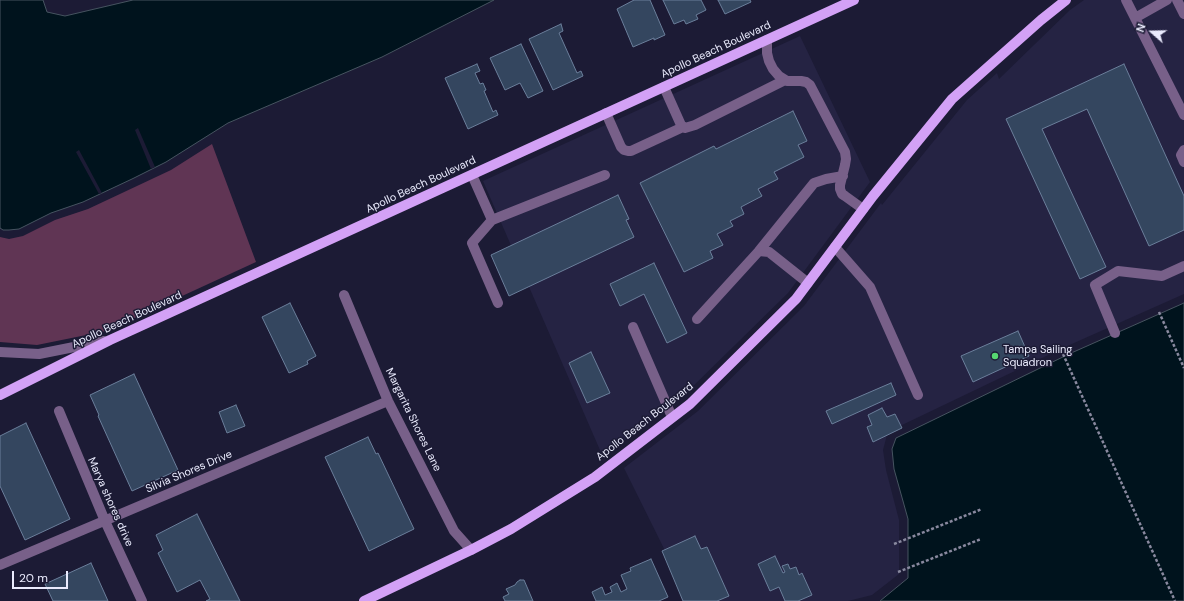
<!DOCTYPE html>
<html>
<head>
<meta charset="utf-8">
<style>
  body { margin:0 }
  #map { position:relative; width:1184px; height:601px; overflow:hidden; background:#1c1b35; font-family:"DM Sans",sans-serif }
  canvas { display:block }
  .north { position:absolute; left:1132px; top:12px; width:40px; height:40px; -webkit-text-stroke:3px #1c1b35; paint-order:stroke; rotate:290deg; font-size:11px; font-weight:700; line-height:16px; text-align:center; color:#eaebfd }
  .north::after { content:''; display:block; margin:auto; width:14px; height:18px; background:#eaebfd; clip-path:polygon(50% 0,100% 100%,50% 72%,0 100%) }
  .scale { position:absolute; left:12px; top:571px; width:56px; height:18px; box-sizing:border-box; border:2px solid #eaebfd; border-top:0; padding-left:5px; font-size:12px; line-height:14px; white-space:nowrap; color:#eaebfd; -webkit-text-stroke:3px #1c1b35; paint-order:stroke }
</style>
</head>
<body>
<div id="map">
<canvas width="1184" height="601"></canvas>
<div class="north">N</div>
<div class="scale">20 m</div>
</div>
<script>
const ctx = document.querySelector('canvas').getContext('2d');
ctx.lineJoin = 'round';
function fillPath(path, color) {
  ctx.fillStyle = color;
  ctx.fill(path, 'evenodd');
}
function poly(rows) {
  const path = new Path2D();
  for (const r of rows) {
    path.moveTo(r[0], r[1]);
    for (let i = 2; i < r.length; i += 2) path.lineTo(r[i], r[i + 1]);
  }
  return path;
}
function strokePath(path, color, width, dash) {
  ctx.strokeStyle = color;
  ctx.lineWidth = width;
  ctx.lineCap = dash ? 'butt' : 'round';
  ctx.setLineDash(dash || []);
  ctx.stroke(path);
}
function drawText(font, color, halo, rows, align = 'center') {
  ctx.font = font + ' "DM Sans",sans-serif';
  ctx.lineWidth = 3;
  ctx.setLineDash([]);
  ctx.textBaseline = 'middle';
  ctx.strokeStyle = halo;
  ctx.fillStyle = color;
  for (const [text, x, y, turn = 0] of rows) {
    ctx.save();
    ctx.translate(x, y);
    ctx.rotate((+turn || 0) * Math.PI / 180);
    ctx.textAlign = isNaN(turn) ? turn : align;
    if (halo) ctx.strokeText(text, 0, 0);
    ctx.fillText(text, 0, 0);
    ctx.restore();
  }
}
fillPath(poly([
  [1084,0,1184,0,1184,294,1065,347,902,425,890,431,887,435,883,450,886,470,899,520,899,574,872,595,848,601,690,601,624,468,698,411,804,306,881,203,882,205,967,100,997,73,999,79,1070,10],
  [800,36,870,182,788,293,682,397,603,457,483,181]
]), '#252343');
fillPath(poly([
  [212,144,256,262,106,331,37,345,0,342,0,237,9,239,23,236,55,220,88,209,171,170]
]), '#603554');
const water = poly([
  [0,0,43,0,47,12,65,16,133,0,494,0,382,57,228,123,166,162,132,179,83,202,51,213,19,229,9,230,3,230,0,228,0,0],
  [1184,303,1184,601,880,601,908,578,908,519,894,469,892,449,896,438,1069,354,1184,303]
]);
fillPath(water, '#00131d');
strokePath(water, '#465460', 1);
fillPath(poly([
  [138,128,155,167,151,169,135,130],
  [79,150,102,193,99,194,76,152]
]), '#1c1b35');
const building = poly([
  [634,0,650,0,665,35,654,40,654,38,633,47,617,9,634,0],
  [663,0,701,0,706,10,696,15,698,19,686,24,684,20,674,24,663,0],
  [718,0,750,0,751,2,725,14,718,0],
  [561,24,563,31,559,33,577,73,581,71,583,76,553,90,529,39,561,24],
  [521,44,543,91,528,98,520,83,505,90,490,58,521,44],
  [477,64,480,71,475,73,480,84,483,83,486,90,484,91,493,112,496,110,498,115,468,129,445,78,477,64],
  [1124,64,1184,196,1184,230,1149,246,1087,109,1042,129,1106,267,1080,279,1006,119,1124,64],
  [793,111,807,141,798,145,804,157,774,172,778,179,758,189,762,196,741,207,744,214,730,221,733,226,717,234,723,245,710,251,713,258,684,272,640,183,714,146,716,149,793,111],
  [618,195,629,219,626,220,634,237,509,296,491,255,618,195],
  [654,263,687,333,667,343,644,294,620,306,610,284,654,263],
  [290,303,316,356,307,361,308,364,289,373,262,317,290,303],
  [1018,331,1029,356,973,382,961,356,1018,331],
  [591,352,610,393,587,403,569,363,591,352],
  [134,374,178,470,132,491,98,416,99,415,90,395,134,374],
  [891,383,896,395,832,424,826,411,891,383],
  [236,405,245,426,227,433,219,412,236,405],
  [882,408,887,417,895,414,902,428,873,442,867,427,872,425,868,415,882,408],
  [26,423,70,519,25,540,0,486,0,436,26,423],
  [368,437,376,454,378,453,414,529,369,551,325,457,368,437],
  [197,514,240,601,206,601,210,599,200,580,177,592,158,553,163,550,156,535,197,514],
  [695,536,701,549,707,547,729,596,717,601,683,601,662,551,695,536],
  [775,556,783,573,785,572,782,566,788,564,790,569,796,567,799,575,802,573,812,595,798,601,785,601,779,587,770,591,758,564,775,556],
  [651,559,668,597,659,601,596,601,592,592,602,587,605,595,612,592,610,587,617,583,621,592,627,589,621,575,631,571,630,568,651,559],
  [91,563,108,601,53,601,45,584,91,563],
  [520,580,524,580,533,601,505,601,503,597,509,594,506,589,515,585,517,582,520,580]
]);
fillPath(building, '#34465f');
strokePath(building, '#6b7f9b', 1);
strokePath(poly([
  [1159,312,1184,368],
  [1063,354,1175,601],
  [894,544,982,509],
  [898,572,981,539]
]), '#89899f', 2.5, [3, 2]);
strokePath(poly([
  [1126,0,1184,115],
  [1177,0,1184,14],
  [1135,18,1167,0],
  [767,40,767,53,769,61,773,69,779,76,787,81,801,81,806,82,810,85,845,152,846,159,845,165,840,185,840,189,842,194,845,196,863,209],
  [664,87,681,125,685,128,695,125,785,80],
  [606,113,621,147,624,150,628,151,631,151,683,127],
  [1184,150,1181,155,1184,162],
  [472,175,492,220,605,175],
  [492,220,472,243,498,303],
  [835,247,870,287,918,395],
  [759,251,814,183,826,179,843,176],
  [344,295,388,401,454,531,471,550],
  [697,319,759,251,769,252,808,283],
  [633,327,672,417],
  [1115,333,1095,285,1118,271,1162,276,1184,266],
  [0,352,39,354,104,341],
  [59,411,105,521,142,601],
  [0,565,388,401]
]), '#786089', 10);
strokePath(poly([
  [0,395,110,340,854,0],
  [364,601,471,550,511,529,595,477,690,404,796,299,873,196,952,99,1041,20,1066,0]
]), '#d3a1f6', 10);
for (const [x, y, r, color] of [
  [995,356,4,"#56d671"]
]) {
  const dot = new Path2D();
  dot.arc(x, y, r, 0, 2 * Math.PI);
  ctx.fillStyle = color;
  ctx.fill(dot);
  strokePath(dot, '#1c1b35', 1.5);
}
drawText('11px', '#eaebfd', '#1c1b35', [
  ["Apollo Beach Boulevard",716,50,-25],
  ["Apollo Beach Boulevard",421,185,-25],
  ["Apollo Beach Boulevard",127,320,-25],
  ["Margarita Shores Lane",413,420,64],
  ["Apollo Beach Boulevard",645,422,-38],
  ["Silvia Shores Drive",189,472,-23],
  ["Marya shores drive",110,502,66]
]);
drawText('11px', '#eaebfd', '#1c1b35', [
  ["Tampa Sailing",1003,350],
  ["Squadron",1003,363]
], 'left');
</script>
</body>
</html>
